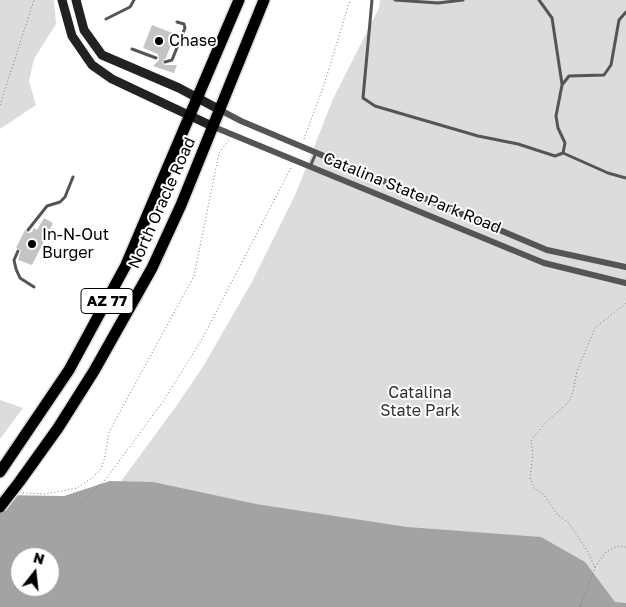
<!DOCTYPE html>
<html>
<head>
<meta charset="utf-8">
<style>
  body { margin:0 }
  #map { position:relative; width:626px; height:607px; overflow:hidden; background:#fff; font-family:"Golos Text",sans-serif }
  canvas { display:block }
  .north { position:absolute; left:10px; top:547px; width:50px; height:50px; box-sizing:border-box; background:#fff; border:1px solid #999; border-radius:50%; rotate:16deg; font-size:14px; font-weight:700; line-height:20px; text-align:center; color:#000 }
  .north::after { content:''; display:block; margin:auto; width:18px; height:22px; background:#000; clip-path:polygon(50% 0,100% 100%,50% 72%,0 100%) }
</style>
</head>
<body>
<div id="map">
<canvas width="626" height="607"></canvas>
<div class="north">N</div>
</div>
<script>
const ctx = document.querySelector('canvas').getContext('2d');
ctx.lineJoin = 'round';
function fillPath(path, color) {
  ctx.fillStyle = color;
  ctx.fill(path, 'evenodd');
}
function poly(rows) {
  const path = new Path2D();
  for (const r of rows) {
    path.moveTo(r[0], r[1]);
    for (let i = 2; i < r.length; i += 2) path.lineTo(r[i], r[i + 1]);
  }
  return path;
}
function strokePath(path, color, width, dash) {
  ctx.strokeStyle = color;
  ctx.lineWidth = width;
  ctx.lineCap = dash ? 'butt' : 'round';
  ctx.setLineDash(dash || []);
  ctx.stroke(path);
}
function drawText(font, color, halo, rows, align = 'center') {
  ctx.font = font + ' "Golos Text",sans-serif';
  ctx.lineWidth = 4;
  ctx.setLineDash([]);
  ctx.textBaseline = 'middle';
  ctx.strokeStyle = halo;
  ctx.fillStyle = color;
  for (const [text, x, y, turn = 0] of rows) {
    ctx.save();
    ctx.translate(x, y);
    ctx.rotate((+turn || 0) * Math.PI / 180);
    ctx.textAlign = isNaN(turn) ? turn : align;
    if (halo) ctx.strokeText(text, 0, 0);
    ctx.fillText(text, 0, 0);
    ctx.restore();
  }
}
fillPath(poly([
  [0,0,54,0,56,24,34,59,29,81,36,105,0,129],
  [380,0,626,0,626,607,68,607,50,587,119,484,177,405,204,365,253,280,296,193,333,99,379,8],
  [0,400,23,408,0,439]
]), '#dcdcdc');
fillPath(poly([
  [110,481,153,482,256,504,407,527,541,537,585,562,615,602,626,603,626,607,0,607,0,495,64,496],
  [20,557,50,557,50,587,20,587]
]), '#a3a3a3');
fillPath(poly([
  [152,25,175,34,166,58,162,62,165,65,177,65,174,73,153,66,159,60,158,54,143,48],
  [44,218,53,223,32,265,18,260,21,250,16,248,25,230,28,233,32,232,34,228,37,230]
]), '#c4c4c4');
const highway = poly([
  [0,472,69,370,126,265,239,0],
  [20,481,58,428,94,371,152,268,181,205,264,0]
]);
strokePath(highway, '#dbdbdb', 14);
strokePath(poly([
  [0,105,34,0],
  [304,139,324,85,350,0],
  [23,493,46,494,77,488,92,478,101,469,105,457,109,432,194,276,219,153,229,140],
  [86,497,106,479,164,400,201,341,292,166],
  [595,567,606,552,618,546,626,547],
  [580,607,595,568,588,552,569,523,557,514,544,495,534,488,530,478,533,454,531,441,546,422,569,402,573,392,577,371,595,328,626,303]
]), '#777', 1, [1, 2.5]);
strokePath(poly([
  [372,0,363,98,375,106,478,136,518,144,555,156,563,153,565,143,558,128,556,116,562,85,569,76,604,75,611,65,619,20,626,12],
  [395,0,438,3,463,0],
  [539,0,552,18,562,84],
  [106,19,130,7,134,0],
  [132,49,156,58],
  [165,62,172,60,185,28,184,24,177,22],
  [563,153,608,173,626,178],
  [310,167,316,153],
  [28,230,47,206,60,202,65,197,73,177],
  [18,251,14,260,16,269,20,278,34,287]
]), '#555', 3);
strokePath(poly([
  [220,110,241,121,547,250,626,267],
  [214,127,544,263,626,283]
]), '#555', 6);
strokePath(poly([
  [62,0,72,36,92,65,112,79,214,127],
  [76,0,84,30,102,55,179,88,220,110]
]), '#222', 9);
strokePath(highway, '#000', 11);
const highwayBridge = poly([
  [0,507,20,481]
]);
strokePath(highwayBridge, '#dbdbdb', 14, []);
strokePath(highwayBridge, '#000', 11);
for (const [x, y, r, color] of [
  [159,41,5,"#000"],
  [32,244,5,"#000"]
]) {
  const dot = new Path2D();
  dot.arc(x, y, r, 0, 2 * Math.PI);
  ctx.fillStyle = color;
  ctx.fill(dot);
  strokePath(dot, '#fff', 2);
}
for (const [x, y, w] of [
  [107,301,52]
]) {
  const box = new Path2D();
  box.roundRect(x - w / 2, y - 12.5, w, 25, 4);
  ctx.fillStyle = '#fff';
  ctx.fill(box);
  strokePath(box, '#000', 1);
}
drawText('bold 15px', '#000', null, [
  ["AZ 77",107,301]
]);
drawText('16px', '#000', '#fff', [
  ["Chase",169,41],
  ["In-N-Out",42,235],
  ["Burger",42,253]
], 'left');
drawText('16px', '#000', '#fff', [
  ["Catalina State Park Road",412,193,22],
  ["North Oracle Road",162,203,-66]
]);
drawText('16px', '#333', '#fff', [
  ["Catalina",420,393],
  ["State Park",420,411]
]);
</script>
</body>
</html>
